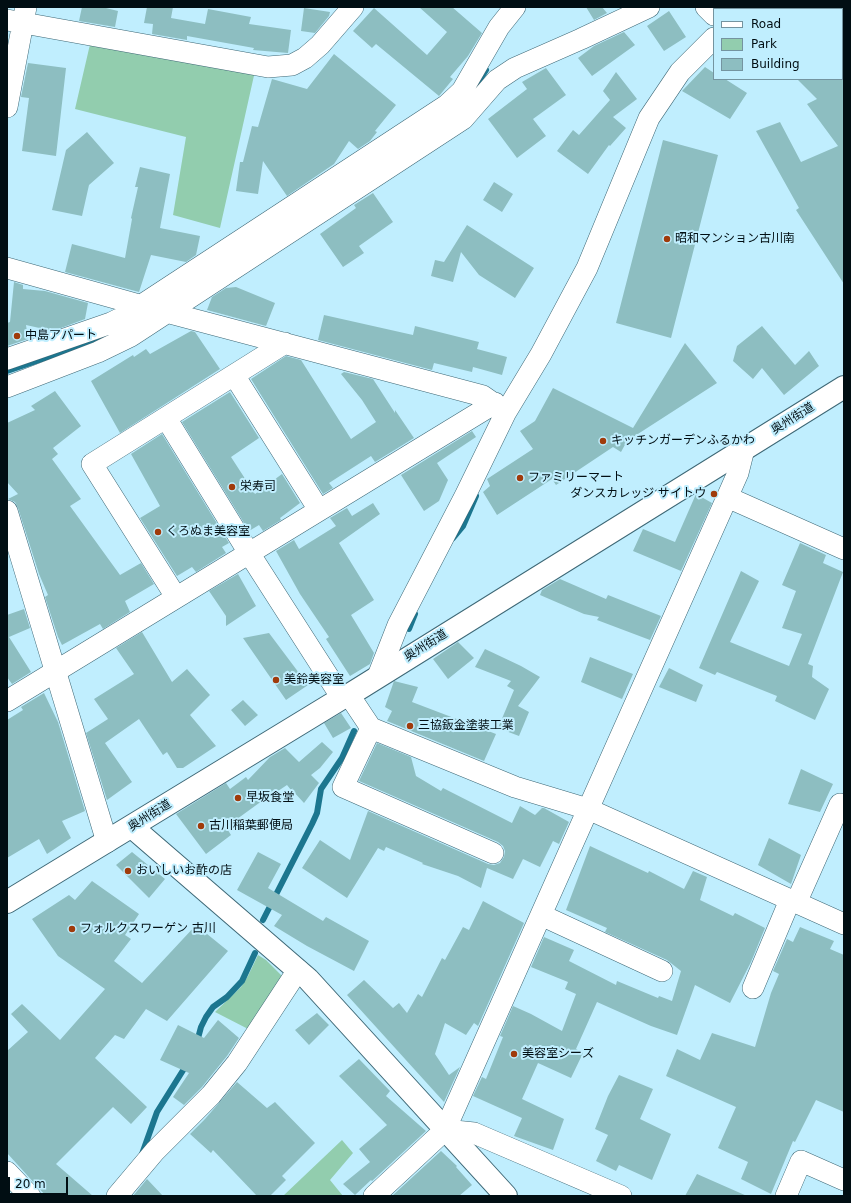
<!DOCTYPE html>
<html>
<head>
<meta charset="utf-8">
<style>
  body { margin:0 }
  #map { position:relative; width:851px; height:1203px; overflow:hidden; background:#c0eefe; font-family:"DejaVu Sans",sans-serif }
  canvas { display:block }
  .frame { position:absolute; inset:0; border:8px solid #010e13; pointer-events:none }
  .legend { position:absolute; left:713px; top:8px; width:130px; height:72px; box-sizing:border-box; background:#c0eefe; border:1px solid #7494a0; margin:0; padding:5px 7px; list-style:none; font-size:12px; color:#010e13 }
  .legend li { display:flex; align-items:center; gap:8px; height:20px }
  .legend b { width:20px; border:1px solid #7494a0 }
  .scale { position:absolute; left:8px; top:1177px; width:60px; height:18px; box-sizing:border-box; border:2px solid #010e13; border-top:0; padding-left:5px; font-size:12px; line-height:14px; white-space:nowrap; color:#010e13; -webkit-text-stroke:3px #c0eefe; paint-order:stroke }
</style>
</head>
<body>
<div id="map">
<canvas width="851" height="1203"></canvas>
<div class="frame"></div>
<ul class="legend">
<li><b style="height:5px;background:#fff"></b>Road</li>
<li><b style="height:11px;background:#92cdae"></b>Park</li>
<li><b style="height:11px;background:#8dbec1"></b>Building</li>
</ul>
<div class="scale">20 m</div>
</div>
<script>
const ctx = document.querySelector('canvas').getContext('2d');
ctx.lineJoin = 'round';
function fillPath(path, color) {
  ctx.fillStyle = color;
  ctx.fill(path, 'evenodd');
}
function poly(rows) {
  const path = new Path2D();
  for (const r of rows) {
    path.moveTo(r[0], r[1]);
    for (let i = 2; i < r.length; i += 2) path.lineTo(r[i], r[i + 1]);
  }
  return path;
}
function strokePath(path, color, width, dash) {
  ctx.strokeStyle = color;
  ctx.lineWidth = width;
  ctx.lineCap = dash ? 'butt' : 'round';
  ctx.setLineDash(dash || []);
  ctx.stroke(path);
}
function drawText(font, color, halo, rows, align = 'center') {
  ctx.font = font + ' "DejaVu Sans","Noto Sans JP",sans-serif';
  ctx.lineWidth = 4;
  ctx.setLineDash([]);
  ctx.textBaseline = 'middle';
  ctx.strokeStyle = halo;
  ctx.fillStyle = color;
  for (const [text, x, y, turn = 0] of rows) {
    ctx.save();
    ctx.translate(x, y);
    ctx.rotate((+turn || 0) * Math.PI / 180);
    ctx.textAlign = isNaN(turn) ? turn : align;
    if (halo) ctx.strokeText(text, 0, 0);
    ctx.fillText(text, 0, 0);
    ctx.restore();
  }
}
fillPath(poly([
  [91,40,255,71,220,228,173,215,186,137,75,109],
  [258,955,266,960,285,979,252,1031,215,1012,241,987,248,976],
  [342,1140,353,1153,330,1180,343,1196,283,1196]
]), '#92cdae');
strokePath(poly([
  [471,94,486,70],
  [7,371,102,339,115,332],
  [453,538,463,526,476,496],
  [409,629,415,614],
  [263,920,312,824,317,813,321,789,342,758,354,731],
  [197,1042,201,1027,206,1017,213,1007,227,997,242,981,255,953],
  [142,1154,157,1112,187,1064]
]), '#1c768f', 6);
fillPath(poly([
  [82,7,102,7,118,11,115,27,79,21],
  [147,7,173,7,171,18,205,24,208,9,251,17,249,24,291,30,288,53,253,50,254,48,187,36,187,40,152,34,153,24,144,23],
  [419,7,452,7,482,33,468,56,450,77,453,79,439,96,376,44,372,48,353,31,374,8,427,55,447,32],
  [586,7,602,7,607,13,594,20],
  [304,8,330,12,329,16,315,33,301,31],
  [669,11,686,37,664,51,647,26],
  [624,32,635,45,592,76,578,58,594,46],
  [334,54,396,105,375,131,377,132,370,141,358,149,349,141,334,164,287,196,263,161,258,194,236,191,240,162,243,162,252,126,258,127,272,79,307,89],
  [28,63,66,68,56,156,22,151,29,98,21,97],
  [705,67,714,73,714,79,725,79,747,93,730,119,682,91],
  [546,68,566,95,533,119,546,136,517,158,488,119,527,89,522,82],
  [616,72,637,99,613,117,626,128,610,146,609,145,588,174,557,151,573,130,579,135,610,100,603,91],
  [797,79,844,79,844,284,796,210,799,208,756,131,780,122,801,162,838,146,807,104,817,99],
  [87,132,114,163,89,185,82,216,52,210,66,150],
  [663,140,718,155,671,338,616,323],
  [140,167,170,174,160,228,200,236,196,255,186,262,151,255,139,292,65,272,72,244,125,258,132,219,131,218,138,187,135,187],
  [494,182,513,194,502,212,483,200],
  [373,193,393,222,359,246,364,253,343,267,320,234,356,208,354,205],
  [467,225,534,268,515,298,479,275,461,252,453,282,431,276,435,260,444,262],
  [14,282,23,285,23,289,45,291,88,303,85,319,53,331,26,325,28,339,7,346,7,323,10,322],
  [236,287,275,303,266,326,207,310,212,297,226,288],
  [324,315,413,335,415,326,479,342,477,349,507,357,502,375,473,367,472,372,434,363,432,370,318,340],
  [762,326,795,365,809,351,819,366,784,395,762,368,753,379,733,361,737,346],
  [191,331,195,332,220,369,120,433,91,381,133,355,134,357,146,349,150,354],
  [685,343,717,383,627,441,621,452,613,447,556,485,552,479,497,515,483,492,490,486,487,479,533,449,520,431,535,421,553,388,633,428],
  [286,356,301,360,351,439,376,422,362,400,341,374,344,372,373,379,395,413,395,410,414,438,375,462,371,456,329,483,333,488,323,494,251,379],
  [55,391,81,426,53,448,58,454,52,459,81,499,70,506,120,575,141,563,154,584,125,601,130,612,103,629,100,624,62,645,58,637,45,597,48,595,39,574,18,508,15,502,8,499,18,494,7,482,7,423,35,410,31,406],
  [230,392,259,438,231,457,255,494,282,474,300,503,280,518,281,520,263,531,259,525,249,531,182,422],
  [472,431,476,437,437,463,448,480,439,501,424,511,401,475],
  [162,434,229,543,222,547,226,553,196,572,192,567,177,576,140,518,160,506,131,454],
  [696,494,712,503,681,571,633,551,643,529,675,542],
  [373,503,380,514,339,543,374,600,351,615,374,653,370,664,350,676,326,639,329,637,300,594,276,551,294,540,299,549,336,526,330,518,347,508,352,516],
  [800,543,826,555,823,563,843,572,808,664,813,666,812,677,829,689,815,720,775,701,777,696,717,672,715,675,699,668,741,571,759,581,730,642,789,666,802,634,782,628,796,591,782,585],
  [238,574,256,606,226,626,226,616,209,591],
  [560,579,606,599,608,595,661,616,650,640,597,620,599,617,584,614,540,595,542,590],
  [24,609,30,628,9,637,31,672,12,684,7,677,7,615],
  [142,632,172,682,187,669,210,695,190,715,216,746,183,768,177,768,167,752,163,755,139,719,105,743,132,782,107,800,86,733,108,719,94,699,134,674,116,648],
  [269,633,308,685,286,700,243,638],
  [458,642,474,658,448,679,433,659],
  [485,649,521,666,540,677,518,706,529,712,519,736,498,728,514,690,507,686,511,681,475,667],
  [590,657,633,674,622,699,581,682],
  [669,668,703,685,696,702,659,687],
  [394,681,418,687,412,702,496,734,484,761,387,721,392,711,385,707],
  [44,693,58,722,85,811,62,821,71,838,47,854,39,839,7,858,7,720,23,710,21,707],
  [243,700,258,715,245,726,231,710],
  [341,713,351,728,333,738,324,723],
  [322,742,333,752,320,768,311,775,319,783,304,803,292,790,293,788,291,790,287,785,278,791,277,790,226,827,231,835,206,854,176,814,226,783,230,789,246,777,248,780,270,757,285,748,299,762],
  [377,743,411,757,416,776,441,791,443,788,512,823,520,806,535,815,542,808,544,808,569,822,559,844,553,841,540,867,523,859,513,879,487,868,481,888,458,876,422,864,423,863,386,847,384,851,378,848,347,898,302,868,320,840,350,860,368,811,488,864,494,865,500,863,504,857,505,851,503,846,498,842,359,781],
  [801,769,833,784,820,812,788,804],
  [769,838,801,855,791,884,758,865],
  [590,846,648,873,649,871,684,889,693,871,707,877,700,900,733,916,735,913,765,928,751,962,730,1003,695,985,677,1035,651,1026,597,1002,576,1049,583,1053,571,1078,538,1063,522,1099,564,1119,553,1150,514,1136,522,1118,473,1096,482,1077,486,1079,503,1037,500,1036,513,1006,531,1014,562,1031,576,994,565,989,568,982,531,967,544,937,574,950,569,961,616,985,617,981,658,998,659,996,672,1001,681,971,667,960,605,932,607,928,566,910],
  [132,852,165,879,149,898,116,865],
  [258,852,281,864,268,888,323,921,326,917,369,941,354,971,307,946,274,926,282,915,237,890],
  [92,881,139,914,125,935,131,939,114,961,142,983,196,925,228,951,167,1021,146,1009,124,1039,115,1035,95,1058,147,1107,131,1124,113,1107,56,1164,93,1196,46,1196,7,1153,7,1051,28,1032,11,1014,22,1004,60,1040,105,989,58,956,32,919,69,895,75,900],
  [483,901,524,923,478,1026,474,1023,466,1035,445,1023,435,1054,449,1075,460,1067,444,1102,347,995,364,980,393,1008,399,1003,407,1013,418,994,422,997,442,958,445,960,463,927,469,930],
  [800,927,834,941,830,949,844,955,844,1112,816,1100,795,1142,793,1141,771,1194,741,1179,748,1162,718,1148,736,1107,666,1076,677,1049,700,1060,712,1033,755,1047,771,993,779,974,773,971,787,939,793,942],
  [317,1013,329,1025,309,1045,295,1030],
  [218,1020,239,1038,227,1056,202,1087,184,1105,173,1097,189,1073,160,1060,178,1025,204,1038],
  [359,1059,390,1091,386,1096,426,1131,372,1181,371,1180,355,1195,343,1184,370,1162,359,1149,387,1125,339,1076],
  [619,1075,653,1089,640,1119,671,1134,652,1180,619,1165,616,1171,596,1161,608,1135,595,1129,608,1096],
  [237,1082,267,1108,275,1102,315,1143,282,1176,286,1180,270,1196,257,1196,213,1150,211,1153,190,1134,205,1119],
  [441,1151,457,1166,456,1167,472,1185,459,1196,392,1196],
  [697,1174,747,1196,685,1196],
  [147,1179,163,1196,133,1196]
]), '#8dbec1');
const minor = poly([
  [706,7,714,15],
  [748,9,750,7],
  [7,20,268,67,292,65,305,58,320,45,353,7],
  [7,107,26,7],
  [7,268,143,306,483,396,503,410],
  [7,359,111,323,125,316,447,105,462,91,499,27,515,7],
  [234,375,319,510],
  [7,387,98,352,131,336,463,119,497,80,515,68,581,39,649,7],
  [166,418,249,553,342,698],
  [727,497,844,549],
  [7,511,107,842],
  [176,597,92,464,285,343],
  [378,676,398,625,465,496,506,412,541,354,587,268,649,118,680,72,714,38],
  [349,695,371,728,515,787,588,809,844,924],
  [7,701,495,403],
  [371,728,343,787,493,853],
  [796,903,840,804],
  [541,915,662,971],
  [753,988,790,900],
  [445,1130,474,1133,621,1196],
  [7,1172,30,1196],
  [117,1196,155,1151,211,1095,237,1063,298,970],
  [374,1196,445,1130,738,473,744,449],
  [786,1196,801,1161,844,1180]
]);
const tertiary = poly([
  [132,827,308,979,506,1196],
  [7,902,342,698,349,695,844,387]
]);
strokePath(minor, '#3e6876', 22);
strokePath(tertiary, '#3e6876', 24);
strokePath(minor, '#fff', 21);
strokePath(tertiary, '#fff', 22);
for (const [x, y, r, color] of [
  [667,239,4,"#a03b0b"],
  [17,336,4,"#a03b0b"],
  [603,441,4,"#a03b0b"],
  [520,478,4,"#a03b0b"],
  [232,487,4,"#a03b0b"],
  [714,494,4,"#a03b0b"],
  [158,532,4,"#a03b0b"],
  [276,680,4,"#a03b0b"],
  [410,726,4,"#a03b0b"],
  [238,798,4,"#a03b0b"],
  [201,826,4,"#a03b0b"],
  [128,871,4,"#a03b0b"],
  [72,929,4,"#a03b0b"],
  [514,1054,4,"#a03b0b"]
]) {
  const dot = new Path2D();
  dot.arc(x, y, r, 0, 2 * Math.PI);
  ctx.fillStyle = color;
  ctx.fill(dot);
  strokePath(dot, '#c0eefe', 1.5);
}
drawText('12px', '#010e13', '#c0eefe', [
  ["昭和マンション古川南",675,239],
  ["中島アパート",25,336],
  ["キッチンガーデンふるかわ",611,441],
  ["ファミリーマート",528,478],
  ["栄寿司",240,487],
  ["ダンスカレッジ サイトウ",706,494,"right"],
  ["くろぬま美容室",166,532],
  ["美鈴美容室",284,680],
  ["三協鈑金塗装工業",418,726],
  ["早坂食堂",246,798],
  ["古川稲葉郵便局",209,826],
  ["おいしいお酢の店",136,871],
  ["フォルクスワーゲン 古川",80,929],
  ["美容室シーズ",522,1054]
], 'left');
drawText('12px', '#010e13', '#c0eefe', [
  ["奥州街道",793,419,-32],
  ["奥州街道",426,646,-32],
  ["奥州街道",150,816,-32]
]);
</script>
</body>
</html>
